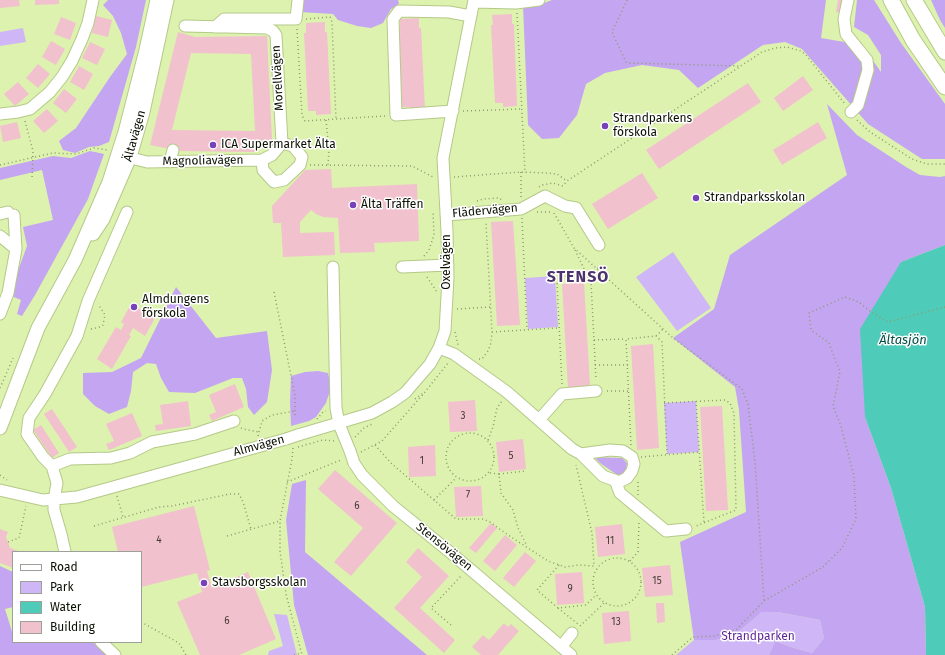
<!DOCTYPE html>
<html>
<head>
<meta charset="utf-8">
<style>
  body { margin:0 }
  #map { position:relative; width:945px; height:655px; overflow:hidden; background:#ddf2af; font-family:"Fira Sans",sans-serif }
  canvas { display:block }
  .legend { position:absolute; left:12px; top:551px; width:130px; height:92px; box-sizing:border-box; background:#fff; border:1px solid #9d9f99; margin:0; padding:5px 7px; list-style:none; font-size:12px; color:#0a1000 }
  .legend li { display:flex; align-items:center; gap:8px; height:20px }
  .legend b { width:20px; border:1px solid #9d9f99 }
</style>
</head>
<body>
<div id="map">
<canvas width="945" height="655"></canvas>
<ul class="legend">
<li><b style="height:5px;background:#fff"></b>Road</li>
<li><b style="height:11px;background:#cfb6f6"></b>Park</li>
<li><b style="height:11px;background:#4fcbb9"></b>Water</li>
<li><b style="height:11px;background:#f1c1cd"></b>Building</li>
</ul>
</div>
<script>
const ctx = document.querySelector('canvas').getContext('2d');
ctx.lineJoin = 'round';
function fillPath(path, color) {
  ctx.fillStyle = color;
  ctx.fill(path, 'evenodd');
}
function poly(rows) {
  const path = new Path2D();
  for (const r of rows) {
    if (r.length === 3) {
      path.moveTo(r[0] + r[2], r[1]);
      path.arc(r[0], r[1], r[2], 0, 2 * Math.PI);
      continue;
    }
    path.moveTo(r[0], r[1]);
    for (let i = 2; i < r.length; i += 2) path.lineTo(r[i], r[i + 1]);
  }
  return path;
}
function strokePath(path, color, width, dash) {
  ctx.strokeStyle = color;
  ctx.lineWidth = width;
  ctx.lineCap = dash ? 'butt' : 'round';
  ctx.setLineDash(dash || []);
  ctx.stroke(path);
}
function drawText(font, color, halo, rows, align = 'center') {
  ctx.font = font + ' "Fira Sans",sans-serif';
  ctx.lineWidth = 3;
  ctx.setLineDash([]);
  ctx.textBaseline = 'middle';
  ctx.strokeStyle = halo;
  ctx.fillStyle = color;
  for (const [text, x, y, turn = 0] of rows) {
    ctx.save();
    ctx.translate(x, y);
    ctx.rotate((+turn || 0) * Math.PI / 180);
    ctx.textAlign = isNaN(turn) ? turn : align;
    if (halo) ctx.strokeText(text, 0, 0);
    ctx.fillText(text, 0, 0);
    ctx.restore();
  }
}
fillPath(poly([
  [23,28,26,42,0,46,0,32],
  [673,252,711,308,677,331,636,277],
  [555,276,558,327,528,329,525,278],
  [696,401,699,452,667,454,664,403],
  [762,612,777,612,820,620,824,638,812,653,794,648,775,641,769,655,676,655,694,640,716,640,736,634],
  [274,614,287,615,297,655,268,655,269,651,283,646]
]), '#cfb6f6');
fillPath(poly([
  [108,0,146,0,136,47,109,142,99,146,89,147,75,153,63,150,59,141,76,128,110,77,127,54,121,33,113,16,103,5],
  [301,0,398,0,399,4,391,9,383,23,371,28,357,26,338,20,333,14,300,12],
  [552,0,826,0,821,38,862,45,881,72,881,55,868,35,854,27,857,0,874,0,901,43,945,104,945,159,922,159,868,124,802,49,785,42,763,45,698,88,679,70,642,65,605,73,586,84,577,115,559,138,542,139,528,125,523,5,539,5],
  [931,0,945,0,945,28,940,20],
  [827,104,857,135,906,167,920,175,940,177,945,176,945,245,901,262,865,417,891,488,925,607,926,655,769,655,775,641,794,648,812,653,824,638,820,620,777,612,762,612,736,634,716,640,694,640,680,542,746,512,739,410,735,387,673,338,714,309,730,255,847,175],
  [90,151,104,154,88,199,35,295,22,316,17,314,21,300,9,295,27,246,23,227,53,220,42,170,0,180,0,168,53,156,71,158],
  [176,287,216,338,267,331,272,370,267,402,254,415,248,407,246,389,242,378,233,378,195,393,169,392,161,378,156,364,147,363,133,372,131,391,127,407,109,414,95,406,83,394,83,373,112,372,141,358],
  [318,371,328,373,330,382,330,391,326,403,316,417,309,421,291,426,290,402,291,376,305,372],
  [594,457,622,458,627,463,626,470,620,475,616,474,600,463],
  [306,480,305,552,427,655,308,655,294,605,286,520,292,484],
  [0,566,13,572,13,607,5,609,13,635,13,642,93,642,106,655,0,655]
]), '#c4a5f2');
fillPath(poly([
  [945,245,945,655,926,655,925,607,891,488,865,417,860,329,901,262]
]), '#4fcbb9');
fillPath(poly([
  [0,0,19,0,20,6,0,8],
  [35,0,59,0,59,4,35,5],
  [838,0,843,0,840,13,836,12],
  [512,14,512,24,514,24,517,106,503,107,503,103,495,103,491,25,493,25,492,15],
  [96,16,112,20,108,37,92,33],
  [61,17,76,23,70,40,54,34],
  [419,18,419,28,421,28,425,110,410,111,410,107,402,107,398,29,400,28,400,19],
  [325,22,325,32,327,32,331,114,316,115,316,111,308,111,304,33,306,33,306,23],
  [178,32,195,37,267,36,272,140,255,141,255,152,180,151,150,145],
  [191,53,251,54,255,131,172,130],
  [51,41,65,49,56,65,42,57],
  [90,42,105,49,97,65,82,58],
  [38,64,50,74,38,88,26,78],
  [79,66,93,74,84,90,70,82],
  [803,76,813,90,783,111,774,98],
  [18,82,29,94,15,106,4,94],
  [748,83,761,102,659,169,646,150],
  [64,89,77,99,66,113,53,103],
  [47,109,58,121,44,133,33,121],
  [17,122,21,138,3,142,0,126],
  [818,122,827,138,782,165,773,150],
  [331,169,332,188,417,184,419,241,374,243,375,252,340,253,338,218,323,217,316,214,311,210,300,222,300,233,334,232,335,255,283,257,281,223,273,223,272,206,305,170],
  [642,173,658,198,608,229,592,204],
  [513,221,520,325,497,326,491,222],
  [584,282,590,386,568,388,562,284],
  [131,304,155,318,145,336,133,328,129,335,131,336,112,369,97,359,116,327,121,330,124,324,121,322],
  [653,344,659,448,637,450,631,346],
  [235,384,244,407,212,421,209,415,216,412,209,395],
  [475,400,477,431,450,432,448,402],
  [188,401,191,426,156,431,155,425,163,424,160,405],
  [722,406,728,510,706,511,700,407],
  [52,409,77,447,69,452,44,414],
  [132,413,142,436,109,450,106,444,114,441,106,424],
  [41,425,59,453,52,458,33,430],
  [523,439,526,469,499,472,496,442],
  [435,445,436,476,409,477,408,447],
  [335,470,397,523,351,576,334,562,363,528,318,489],
  [481,486,483,516,456,517,454,487],
  [194,506,210,570,207,571,212,588,248,572,276,639,239,655,200,655,177,602,202,592,197,573,141,587,141,552,118,552,112,527],
  [491,523,497,528,476,553,469,548],
  [622,524,625,554,598,557,595,527],
  [0,529,8,532,6,537,10,548,21,552,13,552,13,568,0,563],
  [505,535,517,545,495,571,483,561],
  [418,548,449,576,420,608,455,640,444,653,394,608,422,577,406,562],
  [525,552,536,561,514,587,503,578],
  [670,565,673,595,645,597,642,568],
  [582,572,584,603,557,605,555,574],
  [656,603,664,603,665,622,657,623],
  [629,611,631,641,604,644,602,613],
  [504,623,508,627,511,624,519,631,498,655,481,655,472,647,483,635,489,640]
]), '#f1c1cd');
const minor = poly([
  [848,0,844,19,846,34,867,60,868,70,858,105,851,112],
  [474,2,516,3,539,0],
  [185,26,267,28,273,31,276,35,282,143],
  [215,27,224,19,296,19,298,0],
  [453,111,396,115,393,19,399,11,449,12,471,16],
  [0,114,18,112,30,109,50,92,62,77,72,61,82,39,88,23,93,0],
  [123,156,147,162,262,160,272,155,282,143],
  [262,160,263,170,274,182,284,180,300,165,302,157,293,146,282,143],
  [170,162,173,150],
  [0,214,8,212],
  [446,215,521,209,545,196,565,206,576,208,599,245],
  [0,236,16,249],
  [333,267,336,408,339,424,350,451],
  [402,267,448,265],
  [0,314,8,293,16,249,14,215],
  [439,348,454,354,507,392,572,449,581,454,603,476,619,482,627,478,632,471,634,464,632,457,623,451,610,450,581,454],
  [539,420,562,394,596,391],
  [298,435,372,413,392,402,405,393,430,364,439,348,445,331,448,278,447,231,443,158,474,0],
  [354,463,362,475,393,506,451,553,571,655],
  [52,466,70,459,111,458,130,453,152,442,195,434,234,421],
  [615,480,620,493,666,531,686,529],
  [0,490,43,500,77,497,286,439],
  [65,552,61,534,54,510,54,500,57,483,52,466,43,457,27,434,29,418,45,394,77,336,88,301,127,212],
  [101,642,115,655],
  [561,647,572,633]
]);
const major = poly([
  [93,234,103,219,130,157,143,112,167,0],
  [0,428,38,328,75,260,109,182,125,132,146,50,157,0]
]);
const highway = poly([
  [891,0,913,40,945,87],
  [914,0,945,52]
]);
strokePath(minor, '#b5c988', 13);
strokePath(major, '#b5c988', 15);
strokePath(highway, '#b5c988', 17);
strokePath(poly([
  [627,0,612,32,626,62,629,63,739,66],
  [517,13,525,173],
  [306,19,330,17,332,22,336,120],
  [297,29,302,115,305,121,386,116],
  [463,111,522,109],
  [326,120,329,150,328,165],
  [857,120,870,132,912,159,927,164,945,164],
  [25,121,33,151,32,179],
  [0,165,53,153,76,154,94,148,108,150],
  [310,165,412,166,433,177],
  [454,177,521,172,546,173,557,174,567,181,762,52,775,48,787,47,801,51,806,55,845,104],
  [539,187,542,185,553,183,563,186,567,181],
  [521,197,521,172],
  [477,201,483,199,499,198,502,200],
  [537,212,552,212],
  [554,213,574,248,673,338,742,389,748,404,755,462,764,601],
  [522,218,527,330],
  [575,250,587,275,598,268],
  [424,256,429,250,434,235,433,211],
  [427,277,437,292],
  [274,292,295,395,295,417],
  [457,309,491,307],
  [91,329,100,327,103,325,105,315,98,304],
  [455,332,458,345],
  [492,332,558,328],
  [656,336,663,329],
  [594,340,626,339],
  [479,359,482,359,488,351,491,343,492,332,486,223],
  [595,365,628,365],
  [562,384,557,284,564,276,587,275,591,282,596,380],
  [0,388,13,358],
  [607,391,629,391],
  [415,399,425,392],
  [696,401,704,523],
  [664,403,725,400,730,403,734,413,736,510,696,526],
  [317,419,323,412,326,411],
  [241,428,243,429,259,432],
  [470,457,24],
  [258,436,262,421,272,415,295,411],
  [355,437,364,428,372,424],
  [488,440,493,427,497,408,502,401],
  [375,445,392,464,456,519,483,519,490,522,508,535,548,561,565,567,579,565,594,566,592,533,576,465],
  [631,445,626,339,656,336,662,342,667,454],
  [298,447,323,440,335,441],
  [293,448,292,459,280,521,280,551,286,594,302,655],
  [361,452,382,441,425,392,448,363],
  [641,457,699,452],
  [490,473,499,474,501,493,513,510,518,528,527,546],
  [499,474,525,471],
  [0,475,7,480],
  [287,482,341,460],
  [638,495,638,480],
  [117,496,123,517],
  [434,500,456,478],
  [94,526,159,507,172,506,230,494,239,494,243,502,251,529],
  [227,536,280,521],
  [8,542,19,538,26,506],
  [617,582,24],
  [630,561,638,552,639,522],
  [559,565,537,590,558,608,586,605,596,595],
  [558,608,578,624],
  [141,622,179,643,186,655],
  [451,625,431,608,462,575],
  [580,626,604,603],
  [294,655,301,653],
  [672,655,693,637,714,636,736,630,764,601,823,567,842,548,856,519,854,476,841,426,833,406,840,372,829,343,811,330,809,313,845,297,859,302,871,312,888,322,945,307]
]), '#8c9b6c', 1.5, [1, 3]);
strokePath(minor, '#fff', 11);
strokePath(major, '#fff', 13);
strokePath(highway, '#fff', 15);
const minorBridge = poly([
  [286,439,298,435],
  [350,451,354,463]
]);
strokePath(minorBridge, '#b5c988', 13, []);
strokePath(minorBridge, '#fff', 11);
for (const [x, y, r, color] of [
  [605,126,4,"#7941b7"],
  [213,145,4,"#7941b7"],
  [696,198,4,"#7941b7"],
  [353,205,4,"#7941b7"],
  [134,307,4,"#7941b7"],
  [204,583,4,"#7941b7"]
]) {
  const dot = new Path2D();
  dot.arc(x, y, r, 0, 2 * Math.PI);
  ctx.fillStyle = color;
  ctx.fill(dot);
  strokePath(dot, '#fff', 1.5);
}
drawText('10px', '#443c33', null, [
  ["3",463,416],
  ["5",511,456],
  ["1",422,461],
  ["7",468,495],
  ["6",357,506],
  ["4",159,540],
  ["11",610,541],
  ["15",657,581],
  ["9",570,589],
  ["6",227,621],
  ["13",616,622]
]);
drawText('12px', '#0a1000', '#fff', [
  ["Morellvägen",278,78,-93],
  ["Ältavägen",135,136,-74],
  ["Magnoliavägen",203,161,-1],
  ["Flädervägen",485,211,-5],
  ["Oxelvägen",447,262,-90],
  ["Almvägen",259,446,-15],
  ["Stensövägen",444,547,39]
]);
drawText('12px', '#0a1000', '#fff', [
  ["Strandparkens",613,119],
  ["förskola",613,133],
  ["ICA Supermarket Älta",221,145],
  ["Strandparksskolan",704,198],
  ["Älta Träffen",361,205],
  ["Almdungens",142,300],
  ["förskola",142,314],
  ["Stavsborgsskolan",212,583]
], 'left');
drawText('12px', '#602897', '#fff', [
  ["Strandparken",758,637]
]);
drawText('italic 13px', '#004e45', '#fff', [
  ["Ältasjön",903,340]
]);
ctx.letterSpacing = '1px';
drawText('bold 16px', '#4d336e', '#fff', [
  ["STENSÖ",578,278]
]);
ctx.letterSpacing = '0px';
</script>
</body>
</html>
